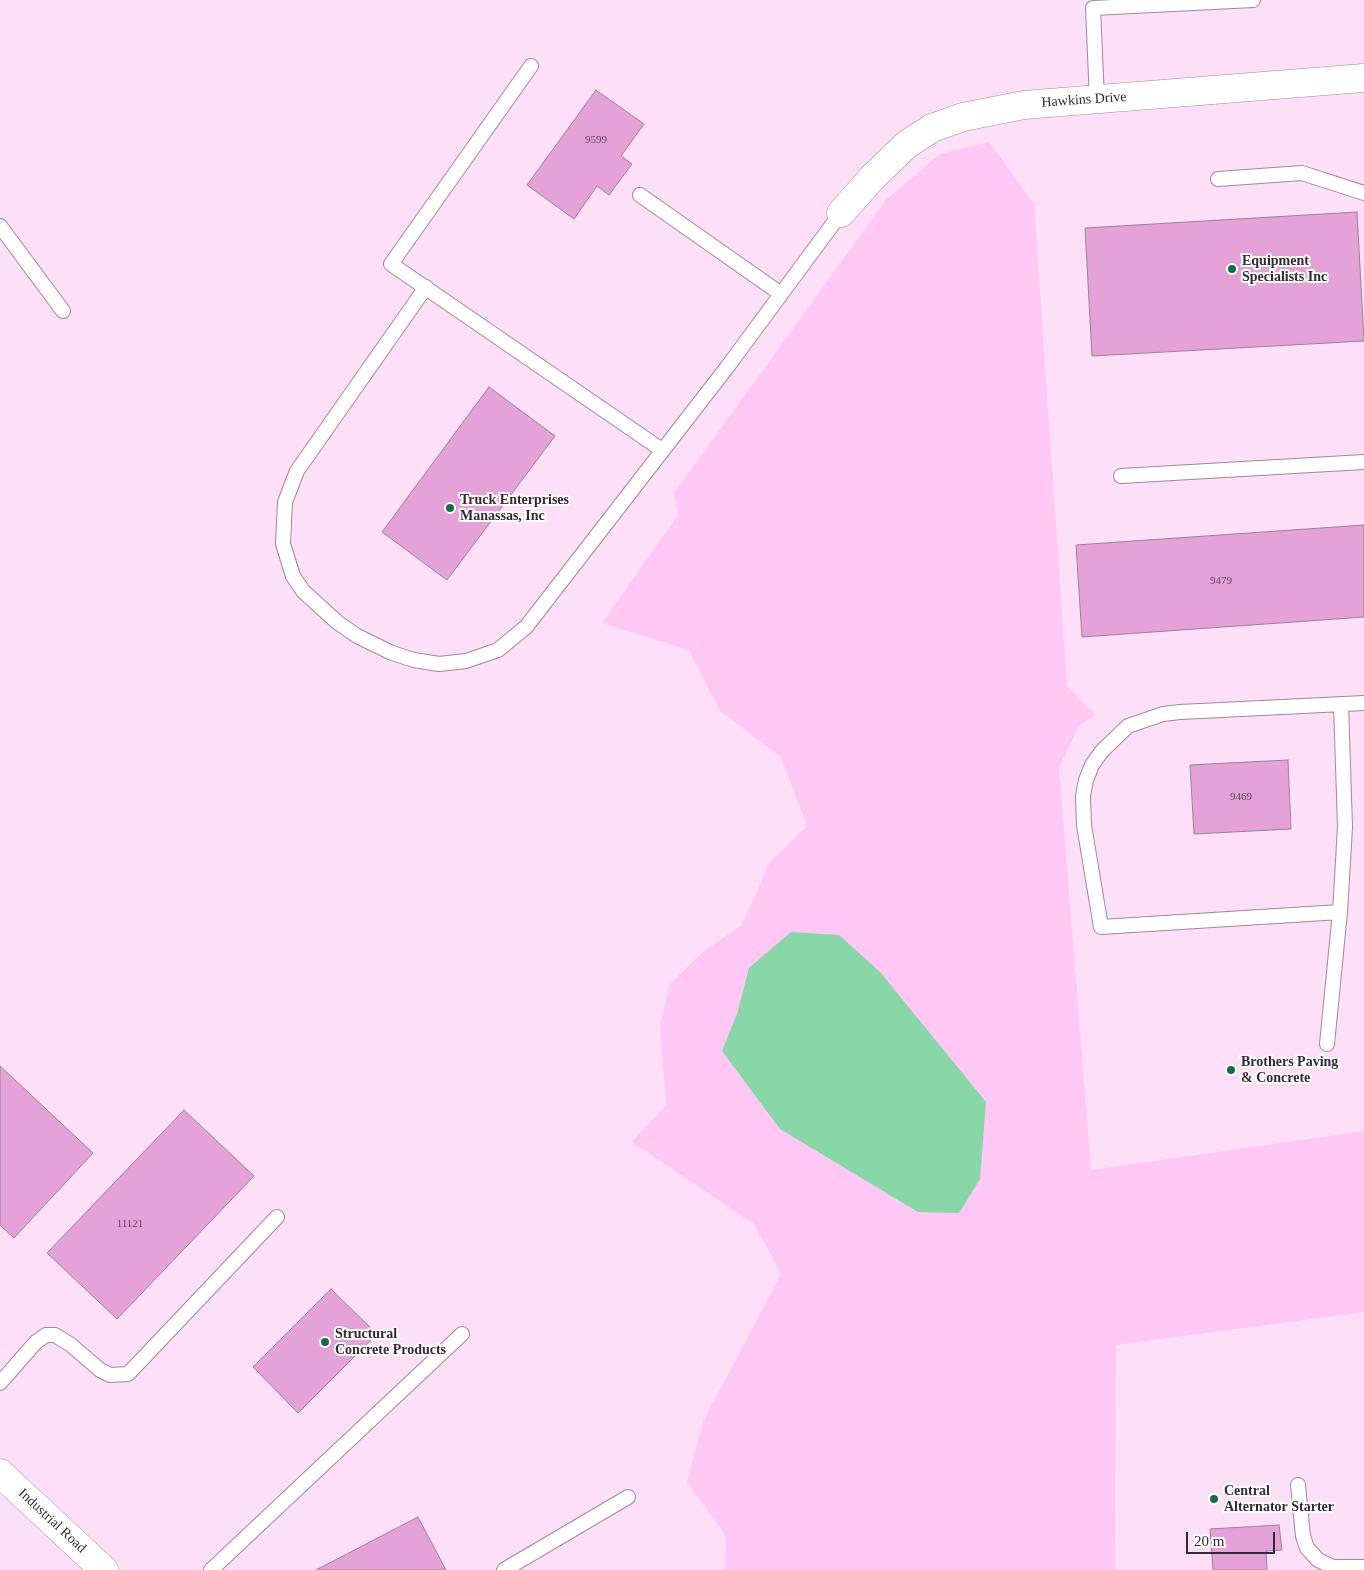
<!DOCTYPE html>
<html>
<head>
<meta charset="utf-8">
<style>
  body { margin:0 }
  #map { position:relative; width:1364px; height:1570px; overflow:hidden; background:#fddff7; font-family:"Times New Roman",serif }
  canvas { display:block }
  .scale { position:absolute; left:1186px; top:1532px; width:89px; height:22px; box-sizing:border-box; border:2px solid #342932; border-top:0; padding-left:6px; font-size:15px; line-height:18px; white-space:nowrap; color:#342932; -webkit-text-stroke:4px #fff; paint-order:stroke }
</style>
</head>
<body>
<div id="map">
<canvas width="1364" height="1570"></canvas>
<div class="scale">20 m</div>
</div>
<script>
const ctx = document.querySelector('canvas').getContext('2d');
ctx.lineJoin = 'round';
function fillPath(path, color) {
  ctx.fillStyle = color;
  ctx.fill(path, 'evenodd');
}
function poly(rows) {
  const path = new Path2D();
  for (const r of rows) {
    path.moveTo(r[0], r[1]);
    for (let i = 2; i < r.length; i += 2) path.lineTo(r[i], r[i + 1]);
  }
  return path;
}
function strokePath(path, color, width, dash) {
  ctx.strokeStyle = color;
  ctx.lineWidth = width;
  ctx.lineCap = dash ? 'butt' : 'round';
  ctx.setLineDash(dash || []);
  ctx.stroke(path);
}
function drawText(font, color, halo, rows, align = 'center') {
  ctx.font = font + ' "Times New Roman",serif';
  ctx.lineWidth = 4;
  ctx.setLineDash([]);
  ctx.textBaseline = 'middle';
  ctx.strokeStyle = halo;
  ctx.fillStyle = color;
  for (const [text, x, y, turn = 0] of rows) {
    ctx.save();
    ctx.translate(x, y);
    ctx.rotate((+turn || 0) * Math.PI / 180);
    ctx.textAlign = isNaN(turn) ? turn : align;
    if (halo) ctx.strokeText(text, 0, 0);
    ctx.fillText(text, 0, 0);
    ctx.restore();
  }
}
fillPath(poly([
  [989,142,1034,204,1067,686,1095,714,1079,726,1059,767,1091,1170,1364,1131,1364,1312,1116,1345,1115,1570,725,1570,726,1536,687,1482,704,1420,781,1274,754,1224,632,1142,666,1105,660,1026,669,985,704,951,742,925,770,862,807,826,781,757,720,711,689,650,602,623,678,515,674,493,886,200,940,154]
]), '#ffc7f4');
fillPath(poly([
  [791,932,839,935,880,972,986,1102,980,1179,959,1213,918,1212,780,1129,722,1051,737,1014,749,968]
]), '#88d7a7');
const building = poly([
  [596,90,644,124,621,156,632,164,609,195,597,186,574,219,527,185,596,90],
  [1357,212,1364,341,1092,356,1085,228,1357,212],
  [489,387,555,436,447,580,382,532,489,387],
  [1364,525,1364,617,1082,637,1076,545,1364,525],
  [1288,760,1291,829,1194,834,1190,765,1288,760],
  [0,1066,93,1153,14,1238,0,1225,0,1066],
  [184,1110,254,1176,117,1319,47,1253,184,1110],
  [331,1289,377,1334,298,1413,253,1367,331,1289],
  [418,1517,446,1570,316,1570,418,1517],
  [1279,1525,1282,1550,1266,1551,1267,1570,1213,1570,1210,1529,1279,1525]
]);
fillPath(building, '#e4a2d8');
strokePath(building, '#9c8196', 1);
const lane = poly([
  [531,66,391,264,662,450],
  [1097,100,1093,8,1253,0],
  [1218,179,1302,173,1364,193],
  [640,195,781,294],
  [0,226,63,311],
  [426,287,297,471,285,502,283,544,293,576,303,591,337,622,357,636,392,653,414,660,439,664,466,661,498,650,526,627,728,366,841,213],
  [1121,476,1364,462],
  [1341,704,1345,827,1340,912,1101,927,1084,825,1083,796,1086,780,1092,765,1102,751,1128,726,1163,714,1180,712,1364,703],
  [1327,1044,1340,912],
  [0,1383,36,1342,46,1335,55,1335,71,1345,100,1370,110,1375,128,1374,277,1217],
  [1298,1485,1303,1536,1307,1548,1318,1560,1333,1567,1364,1567],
  [211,1570,462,1334],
  [504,1570,628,1497]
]);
const street = poly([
  [841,213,872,178,906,145,932,128,963,117,1024,105,1364,78],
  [0,1473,104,1570]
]);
strokePath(lane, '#a2869c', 16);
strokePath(street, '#a2869c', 29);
strokePath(lane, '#fff', 14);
strokePath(street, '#fff', 28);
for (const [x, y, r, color] of [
  [1232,269,5,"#116e43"],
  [450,508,5,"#116e43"],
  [1231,1070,5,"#116e43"],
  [325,1342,5,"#116e43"],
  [1214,1499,5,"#116e43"]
]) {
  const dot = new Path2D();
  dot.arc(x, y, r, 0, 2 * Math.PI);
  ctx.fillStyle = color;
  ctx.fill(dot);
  strokePath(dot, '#fff', 2);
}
drawText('11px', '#60475c', null, [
  ["9599",596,140],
  ["9479",1221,581],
  ["9469",1241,797],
  ["11121",130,1224]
]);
drawText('14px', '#342932', '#fff', [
  ["Hawkins Drive",1084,100,-4],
  ["Industrial Road",52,1521,43]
]);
drawText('bold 14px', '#342932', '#fff', [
  ["Equipment",1242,261],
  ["Specialists Inc",1242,277],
  ["Truck Enterprises",460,500],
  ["Manassas, Inc",460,516],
  ["Brothers Paving",1241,1062],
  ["& Concrete",1241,1078],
  ["Structural",335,1334],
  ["Concrete Products",335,1350],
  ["Central",1224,1491],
  ["Alternator Starter",1224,1507]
], 'left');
</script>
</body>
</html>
